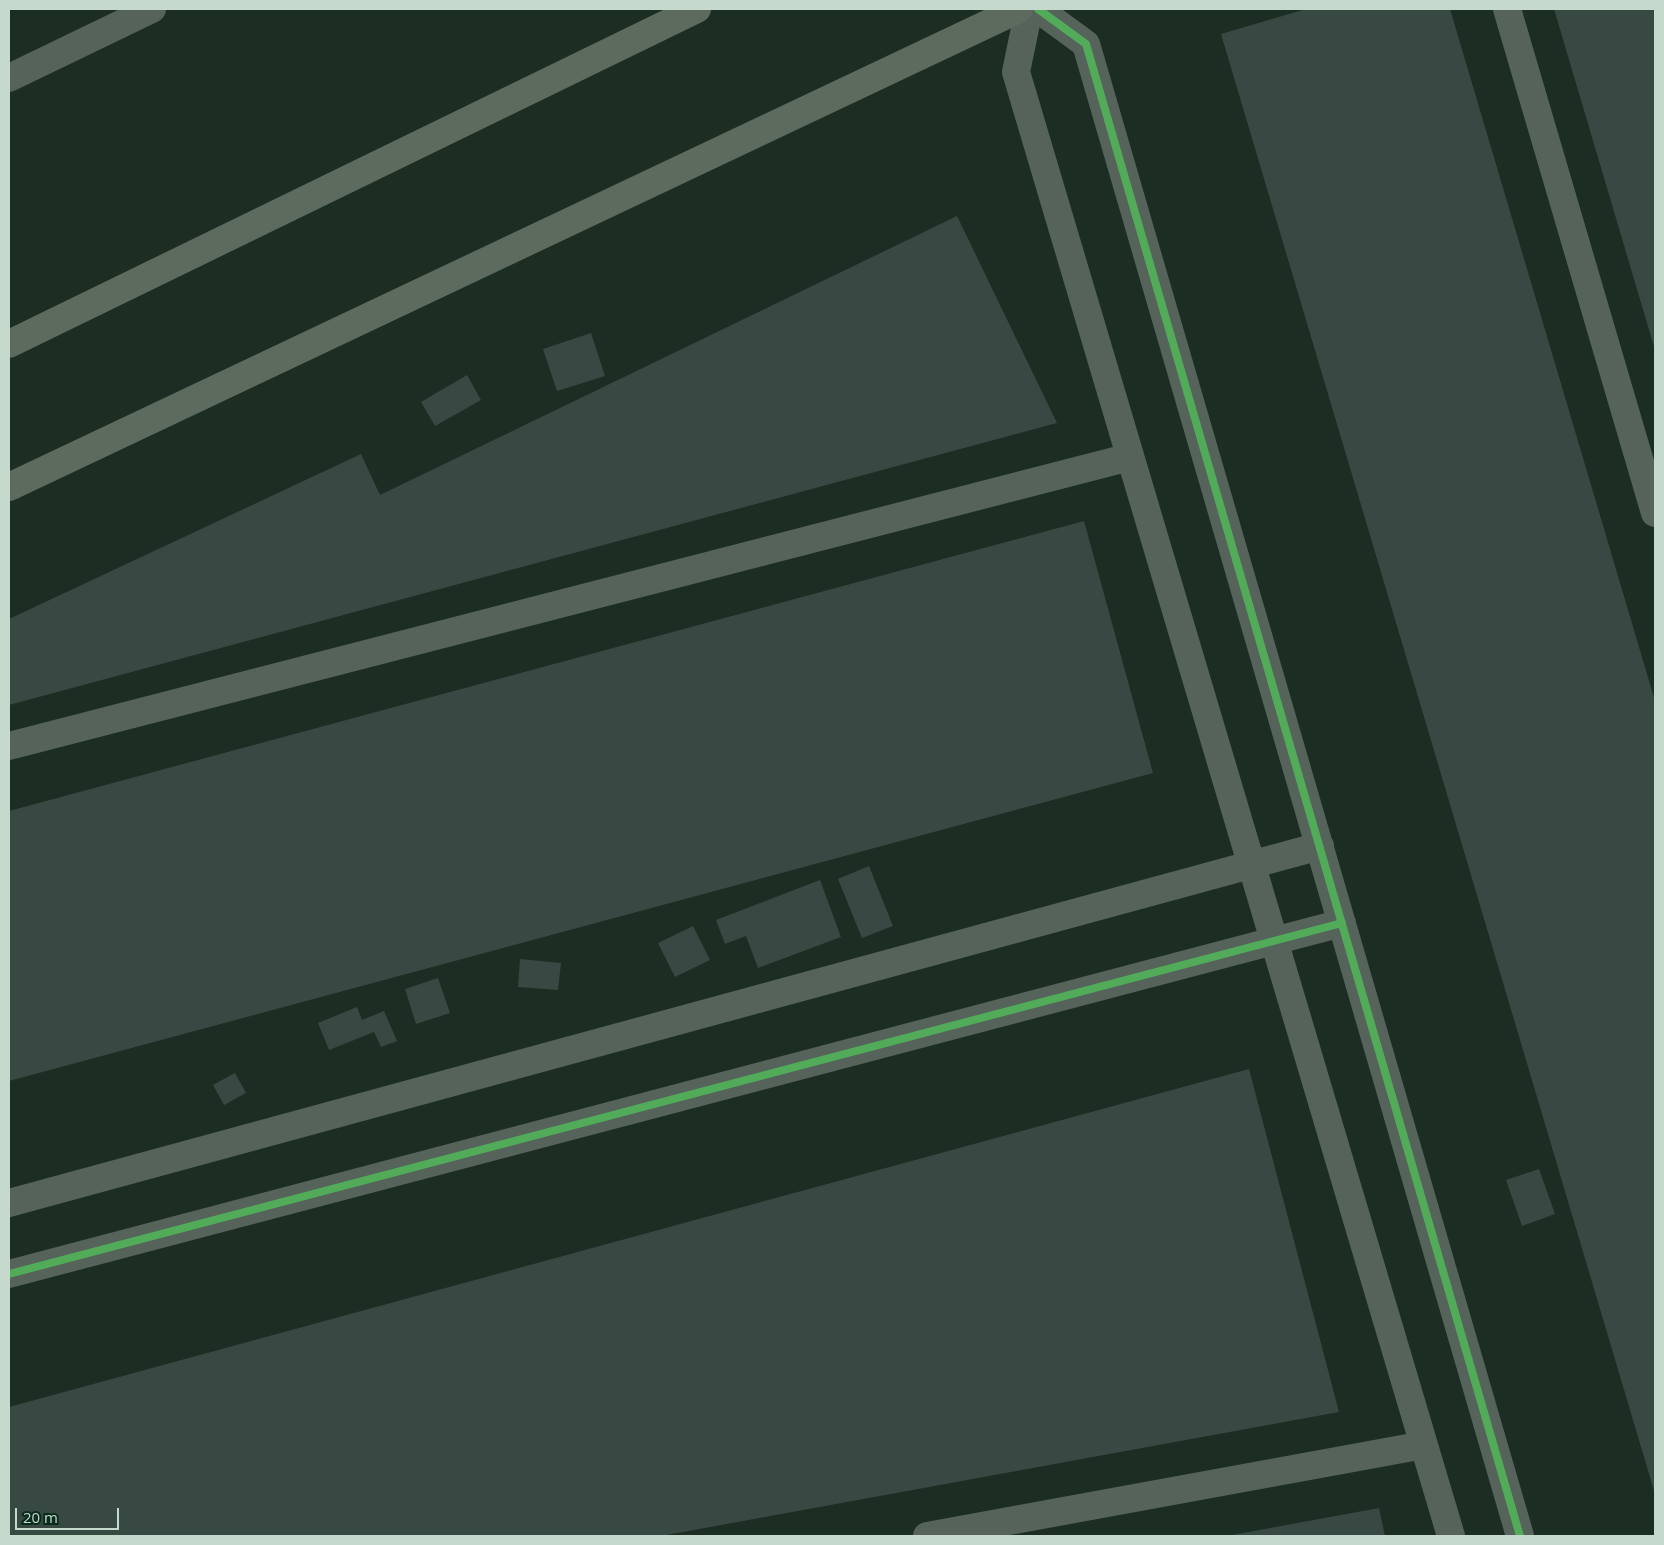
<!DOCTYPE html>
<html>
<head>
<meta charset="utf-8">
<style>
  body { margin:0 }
  #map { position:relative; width:1664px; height:1545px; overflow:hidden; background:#1c2d24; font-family:"Open Sans",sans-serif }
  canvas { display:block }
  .frame { position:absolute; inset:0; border:10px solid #c6d9cd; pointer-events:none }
  .scale { position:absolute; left:15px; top:1508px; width:104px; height:22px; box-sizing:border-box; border:2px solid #c6d9cd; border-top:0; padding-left:6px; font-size:15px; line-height:18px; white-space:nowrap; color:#c6d9cd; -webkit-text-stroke:4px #092b1b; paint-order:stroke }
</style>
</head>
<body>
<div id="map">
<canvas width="1664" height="1545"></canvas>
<div class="frame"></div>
<div class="scale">20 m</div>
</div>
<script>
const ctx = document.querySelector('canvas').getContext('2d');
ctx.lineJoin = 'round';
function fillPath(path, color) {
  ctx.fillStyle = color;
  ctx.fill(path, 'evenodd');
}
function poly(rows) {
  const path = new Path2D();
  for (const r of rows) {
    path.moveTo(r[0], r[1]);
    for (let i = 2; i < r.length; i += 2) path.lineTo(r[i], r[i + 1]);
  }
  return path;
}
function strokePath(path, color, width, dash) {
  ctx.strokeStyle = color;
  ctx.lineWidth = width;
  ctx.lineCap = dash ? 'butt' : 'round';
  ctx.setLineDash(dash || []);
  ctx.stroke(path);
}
fillPath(poly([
  [1306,9,1450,9,1655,701,1655,1494,1221,34],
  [1554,9,1655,9,1655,350],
  [957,216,1057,423,9,705,9,619,361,454,380,495],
  [591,333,605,376,557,391,543,349],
  [467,375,481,400,435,426,421,402],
  [1084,521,1153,773,9,1081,9,811],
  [869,866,893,926,862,938,838,879],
  [820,880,841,937,758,968,746,936,725,944,716,920],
  [693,926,710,960,675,977,658,943],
  [520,959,561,963,558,990,518,987],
  [438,978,450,1013,416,1024,405,989],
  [357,1007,362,1020,384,1011,397,1041,381,1047,374,1032,329,1050,318,1023],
  [1249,1069,1339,1412,661,1536,9,1536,9,1407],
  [235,1073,246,1093,224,1105,213,1085],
  [1539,1169,1555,1214,1522,1226,1506,1180],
  [1379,1508,1385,1536,1232,1536,1232,1535]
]), '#384943');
strokePath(poly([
  [1029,9,1016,72,1451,1536],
  [1038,9,1086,44,1520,1536],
  [1507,9,1655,513],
  [9,78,152,9],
  [9,746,1130,457],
  [9,1203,1320,846],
  [9,1274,1342,923],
  [927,1536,1424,1445]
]), '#55635b', 28);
strokePath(poly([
  [9,344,697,9],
  [9,487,1019,9]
]), '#5d6b5f', 28);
strokePath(poly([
  [1038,9,1086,44,1520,1536],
  [9,1274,1342,923]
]), '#51ab58', 8);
</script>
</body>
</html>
